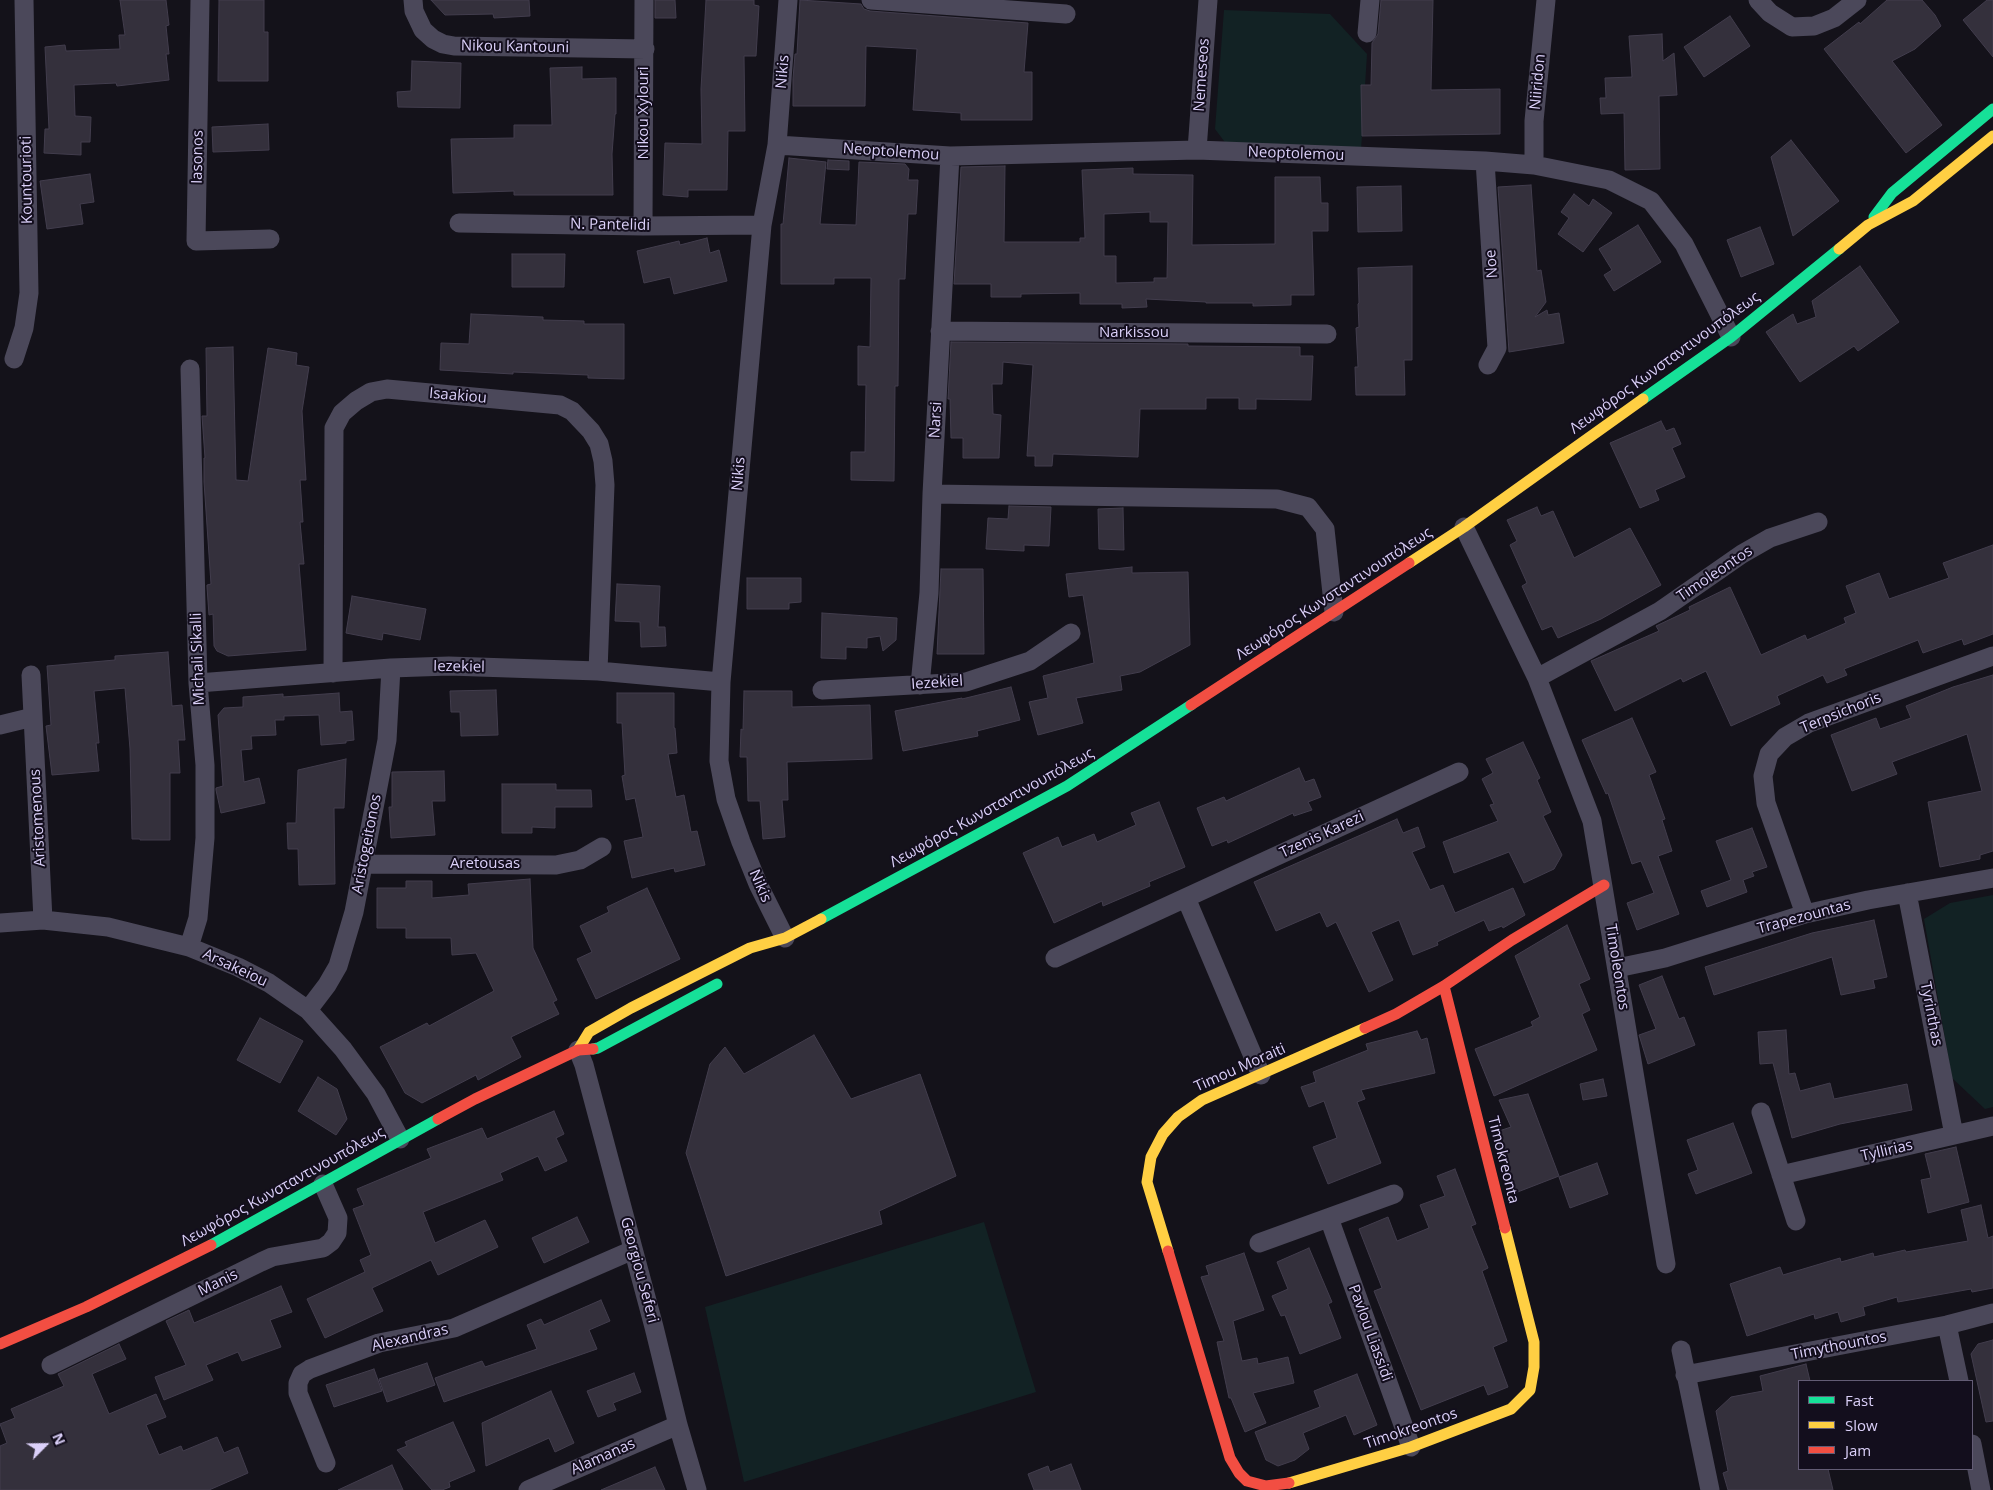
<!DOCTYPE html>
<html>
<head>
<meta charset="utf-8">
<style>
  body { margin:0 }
  #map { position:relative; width:1993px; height:1490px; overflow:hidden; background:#14121a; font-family:"Open Sans",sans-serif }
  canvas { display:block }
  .legend { position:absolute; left:1798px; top:1380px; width:175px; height:90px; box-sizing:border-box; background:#130e1d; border:1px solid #635c75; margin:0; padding:6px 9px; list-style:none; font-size:15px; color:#dbd0f9 }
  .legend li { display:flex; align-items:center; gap:10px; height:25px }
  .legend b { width:25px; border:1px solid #635c75 }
  .north { position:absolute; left:20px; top:1420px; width:50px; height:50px; -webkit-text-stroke:4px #130e1d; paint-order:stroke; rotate:67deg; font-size:14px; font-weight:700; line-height:20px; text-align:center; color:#dbd0f9 }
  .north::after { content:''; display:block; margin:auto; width:18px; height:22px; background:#dbd0f9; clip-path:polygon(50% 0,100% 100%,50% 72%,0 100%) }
</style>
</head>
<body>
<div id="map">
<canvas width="1993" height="1490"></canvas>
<ul class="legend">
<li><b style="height:6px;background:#16e098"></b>Fast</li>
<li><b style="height:6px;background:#ffcf43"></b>Slow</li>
<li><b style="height:6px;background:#f24e42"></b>Jam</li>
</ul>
<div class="north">N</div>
</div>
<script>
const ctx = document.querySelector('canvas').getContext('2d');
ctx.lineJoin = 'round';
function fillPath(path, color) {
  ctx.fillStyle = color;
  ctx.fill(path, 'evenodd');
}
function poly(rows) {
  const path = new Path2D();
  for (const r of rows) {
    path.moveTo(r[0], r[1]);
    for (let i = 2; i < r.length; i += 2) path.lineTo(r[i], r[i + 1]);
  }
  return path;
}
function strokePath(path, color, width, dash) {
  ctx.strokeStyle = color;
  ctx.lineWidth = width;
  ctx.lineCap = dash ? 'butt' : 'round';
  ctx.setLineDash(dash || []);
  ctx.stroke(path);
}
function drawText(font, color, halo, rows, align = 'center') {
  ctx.font = font + ' "Open Sans",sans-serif';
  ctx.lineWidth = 4;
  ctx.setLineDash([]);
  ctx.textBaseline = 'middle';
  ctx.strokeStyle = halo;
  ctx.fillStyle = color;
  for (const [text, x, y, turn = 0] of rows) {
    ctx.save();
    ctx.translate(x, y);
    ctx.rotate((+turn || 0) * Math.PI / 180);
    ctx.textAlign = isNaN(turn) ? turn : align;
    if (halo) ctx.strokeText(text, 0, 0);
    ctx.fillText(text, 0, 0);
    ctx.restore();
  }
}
fillPath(poly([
  [1224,10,1330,14,1367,54,1361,151,1230,149,1215,129],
  [1993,895,1993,1107,1985,1109,1952,1078,1924,919,1950,903],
  [984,1222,1036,1392,744,1482,705,1307]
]), '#122224');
const building = poly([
  [120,0,166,0,169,25,166,26,169,54,166,54,169,80,117,86,116,83,74,85,75,116,91,117,90,142,81,142,81,155,44,153,45,129,49,129,45,47,65,45,66,51,120,49,119,35,125,35,120,0],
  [219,0,264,0,264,32,268,32,268,81,218,81,219,0],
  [431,0,529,0,530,16,494,18,493,14,445,15,431,0],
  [655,0,675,0,676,18,655,18,655,0],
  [706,0,754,0,754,5,759,6,756,56,744,56,745,131,728,131,727,190,688,190,688,197,663,195,665,143,702,144,701,89,706,0],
  [800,0,861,4,864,9,870,11,1028,23,1024,72,1032,72,1032,120,961,120,961,113,913,110,917,49,866,46,865,106,793,106,793,79,795,54,797,54,800,0],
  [1381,0,1433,0,1431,90,1500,89,1500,134,1362,136,1361,85,1371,85,1372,43,1378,34,1381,0],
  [1887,0,1922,0,1935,15,1941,26,1915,49,1892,61,1942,125,1906,153,1824,49,1859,22,1860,24,1887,0],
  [1987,0,1993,0,1993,57,1963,20,1987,0],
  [1730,16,1750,46,1704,77,1684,47,1730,16],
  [1662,34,1663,61,1674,53,1677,95,1659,96,1660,169,1625,170,1624,113,1601,114,1600,98,1606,98,1605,78,1632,77,1629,36,1662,34],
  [412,61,461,63,460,108,398,107,397,92,411,91,412,61],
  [582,67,582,79,616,78,616,114,615,114,612,154,613,195,514,195,514,191,453,193,451,139,514,138,514,125,552,125,550,68,582,67],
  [268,124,269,150,213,152,212,127,268,124],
  [1791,140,1839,201,1793,236,1771,157,1791,140],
  [789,158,826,162,820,224,856,225,859,162,905,164,909,169,908,180,918,180,916,214,908,214,905,279,899,279,898,386,895,386,894,481,851,480,851,452,865,452,866,385,858,385,858,346,870,347,871,278,834,278,834,284,781,284,781,224,783,224,789,158],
  [828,160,849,161,849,170,827,169,828,160],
  [1005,166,1004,242,1080,242,1080,238,1085,238,1082,170,1133,168,1133,174,1193,175,1192,245,1275,244,1275,177,1320,177,1321,203,1328,203,1328,231,1312,231,1314,295,1291,295,1291,305,1253,306,1253,303,1206,303,1206,302,1146,299,1147,307,1122,308,1122,304,1080,304,1080,293,1021,294,1021,297,991,297,991,284,954,284,961,167,1005,166],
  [1150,212,1150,222,1168,222,1167,278,1154,278,1154,282,1116,283,1116,256,1104,256,1104,214,1150,212],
  [90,174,94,202,80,204,83,224,47,229,40,181,90,174],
  [1531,185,1537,271,1541,270,1546,302,1535,317,1547,310,1548,315,1559,313,1564,343,1509,352,1498,187,1531,185],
  [1401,186,1402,231,1358,232,1357,187,1401,186],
  [1574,194,1589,206,1593,199,1612,213,1583,252,1558,234,1569,218,1561,212,1574,194],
  [1638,225,1661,262,1614,291,1604,275,1612,270,1599,249,1638,225],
  [1760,227,1774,264,1741,277,1727,240,1760,227],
  [707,238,710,253,719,250,727,281,674,294,670,277,644,283,637,251,679,241,680,245,707,238],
  [512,254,565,254,564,287,512,287,512,254],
  [1412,266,1412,360,1404,360,1405,395,1356,395,1355,367,1358,367,1356,328,1359,327,1358,304,1359,303,1358,268,1412,266],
  [1860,266,1899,322,1858,351,1854,346,1800,382,1766,332,1793,314,1797,324,1816,317,1812,301,1860,266],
  [471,314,543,317,543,320,584,321,584,324,624,324,624,379,588,378,588,375,513,372,513,374,440,370,441,343,469,344,471,314],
  [951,342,1188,344,1188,346,1300,347,1300,356,1313,356,1311,400,1256,399,1256,409,1239,409,1239,398,1206,398,1206,409,1140,409,1138,457,1053,454,1052,466,1035,466,1035,456,1027,456,1033,365,1003,362,1002,384,992,384,993,414,1001,415,999,458,963,458,963,438,951,438,950,399,948,399,951,342],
  [233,347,236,480,248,481,268,348,297,353,296,365,309,367,302,411,306,480,300,480,303,522,300,522,304,564,299,564,306,650,228,656,217,651,214,646,213,614,209,615,207,587,207,585,211,584,204,482,204,458,205,458,202,416,207,416,206,348,233,347],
  [1661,421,1666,431,1674,428,1681,444,1672,448,1685,477,1655,490,1659,500,1640,508,1610,443,1661,421],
  [1009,506,1051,507,1049,546,1024,545,1024,551,986,549,988,518,1008,519,1009,506],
  [1537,507,1541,516,1553,511,1574,558,1630,528,1661,585,1601,619,1558,638,1552,626,1542,630,1522,586,1527,583,1510,545,1517,541,1507,520,1537,507],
  [1123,508,1124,550,1099,549,1098,509,1123,508],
  [1993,545,1993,634,1964,645,1962,639,1923,653,1918,640,1844,669,1847,675,1827,683,1823,675,1777,696,1780,704,1731,726,1706,671,1683,682,1681,678,1615,711,1591,661,1659,631,1656,626,1690,610,1689,607,1730,587,1761,655,1805,635,1807,640,1846,623,1844,618,1856,613,1846,586,1879,573,1889,599,1949,578,1943,563,1993,545],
  [1132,567,1132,573,1188,572,1190,645,1140,672,1120,676,1122,690,1076,698,1083,723,1038,735,1029,702,1048,698,1043,676,1094,663,1083,595,1069,597,1066,574,1132,567],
  [941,569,983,569,984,654,937,654,941,569],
  [747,578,801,578,801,602,789,603,789,609,747,609,747,578],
  [617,584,660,586,658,627,665,627,666,646,641,647,640,622,615,621,617,584],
  [352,596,426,609,420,640,383,633,382,640,346,633,352,596],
  [822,613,897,618,896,640,883,651,880,636,867,638,867,648,846,647,846,659,821,658,822,613],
  [168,652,172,706,182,705,185,740,178,740,180,773,170,773,170,840,140,840,140,839,132,839,130,749,125,688,94,691,99,743,96,743,99,771,52,775,46,726,51,725,47,666,115,660,115,656,168,652],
  [1993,675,1993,851,1980,855,1980,859,1940,867,1928,802,1982,791,1967,734,1892,762,1897,774,1852,791,1831,735,1876,718,1880,729,1911,718,1906,706,1953,687,1993,675],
  [1011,687,1020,720,977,731,978,736,903,751,895,711,962,698,962,699,1011,687],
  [496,690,498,735,461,736,460,712,451,712,450,691,496,690],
  [744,691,792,691,792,707,870,705,872,759,787,762,788,800,782,800,785,837,763,839,760,801,748,801,747,757,740,757,741,729,743,730,744,691],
  [339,693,340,712,352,711,354,740,346,741,346,743,321,745,319,715,284,716,284,720,275,720,276,735,251,736,252,749,241,750,244,782,259,778,265,803,221,813,216,790,216,788,223,786,218,715,224,708,243,707,243,697,283,694,283,697,339,693],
  [617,693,674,693,674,728,675,728,677,753,668,754,676,797,684,795,691,832,697,831,705,865,675,872,674,868,632,878,624,841,643,837,635,798,626,800,622,776,625,775,622,723,617,723,617,693],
  [1632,718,1656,772,1649,775,1665,819,1662,820,1672,851,1658,856,1679,914,1637,930,1627,903,1654,893,1641,861,1632,864,1608,793,1606,794,1582,740,1632,718],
  [1523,742,1540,778,1537,780,1551,812,1543,816,1562,855,1554,869,1524,883,1509,852,1454,873,1443,842,1498,821,1490,805,1494,804,1482,779,1493,773,1486,759,1523,742],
  [346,759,344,808,334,808,335,884,299,885,298,849,288,849,287,823,296,823,298,770,346,759],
  [1299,768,1305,782,1314,779,1321,797,1308,802,1312,810,1294,816,1293,813,1228,843,1227,840,1212,846,1197,808,1224,797,1226,801,1299,768],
  [444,771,445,801,432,801,435,835,391,838,389,807,392,807,392,772,444,771],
  [502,784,556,784,556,790,591,790,592,807,555,807,555,828,532,827,532,833,502,833,502,784],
  [1159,802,1185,867,1149,882,1150,886,1103,906,1102,901,1054,923,1023,853,1058,837,1062,847,1094,834,1097,842,1136,825,1131,813,1159,802],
  [1397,819,1403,833,1418,827,1425,847,1412,852,1430,890,1443,885,1455,913,1513,888,1525,915,1503,928,1502,926,1489,931,1484,920,1437,942,1438,945,1413,955,1399,920,1371,932,1393,980,1369,992,1336,922,1327,927,1320,912,1276,931,1254,882,1397,819],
  [1752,828,1767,867,1752,872,1754,876,1743,880,1747,892,1707,907,1701,891,1731,880,1716,841,1752,828],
  [530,879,533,948,557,1000,553,1002,559,1014,511,1037,521,1057,478,1080,476,1075,422,1103,405,1093,380,1047,427,1023,429,1026,494,991,476,953,452,955,451,938,406,938,406,928,377,928,377,888,406,888,406,881,432,881,432,898,469,895,468,884,530,879],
  [647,888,680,959,596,999,577,959,592,952,580,926,609,912,607,907,647,888],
  [1874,920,1887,977,1873,980,1875,988,1841,995,1832,957,1714,995,1705,967,1812,933,1874,920],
  [1567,925,1590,979,1579,984,1590,1010,1582,1014,1597,1050,1494,1096,1475,1049,1533,1026,1531,1022,1540,1017,1515,956,1567,925],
  [1662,976,1679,1019,1684,1017,1695,1045,1648,1064,1639,1035,1656,1029,1639,985,1662,976],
  [260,1018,303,1041,280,1083,237,1060,260,1018],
  [1786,1030,1789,1074,1795,1073,1800,1091,1830,1083,1834,1099,1907,1084,1912,1110,1840,1124,1792,1138,1773,1063,1760,1064,1758,1032,1786,1030],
  [1417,1031,1421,1040,1427,1038,1435,1073,1361,1090,1365,1099,1357,1102,1381,1163,1328,1184,1313,1147,1337,1138,1324,1101,1309,1107,1301,1087,1316,1082,1313,1072,1368,1050,1366,1044,1417,1031],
  [814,1035,851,1099,920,1074,956,1176,879,1211,882,1224,726,1276,686,1153,710,1064,725,1047,744,1074,814,1035],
  [318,1077,337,1089,347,1119,336,1135,298,1111,318,1077],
  [1603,1079,1607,1096,1583,1100,1580,1084,1603,1079],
  [1528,1094,1559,1176,1515,1193,1505,1165,1496,1132,1511,1127,1499,1100,1528,1094],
  [554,1111,564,1134,556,1138,567,1161,545,1171,538,1156,500,1173,503,1180,423,1212,435,1243,485,1220,498,1247,438,1275,431,1260,372,1288,383,1311,325,1338,307,1299,365,1272,360,1260,371,1255,353,1209,364,1205,357,1189,431,1158,427,1149,482,1128,487,1139,554,1111],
  [1733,1123,1752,1173,1696,1194,1688,1174,1698,1170,1687,1140,1733,1123],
  [1956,1147,1969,1202,1928,1213,1921,1180,1931,1178,1925,1154,1956,1147],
  [1597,1163,1608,1194,1570,1208,1559,1177,1597,1163],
  [1455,1169,1476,1224,1471,1226,1488,1268,1482,1271,1507,1341,1493,1347,1508,1387,1488,1395,1484,1385,1421,1410,1374,1291,1382,1288,1359,1229,1388,1217,1397,1241,1429,1228,1420,1205,1445,1196,1437,1176,1455,1169],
  [1981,1205,1988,1238,1993,1236,1993,1288,1972,1292,1971,1289,1898,1302,1897,1297,1863,1307,1865,1315,1841,1322,1838,1312,1815,1319,1814,1314,1747,1336,1730,1284,1780,1267,1783,1275,1840,1258,1841,1262,1873,1253,1874,1257,1905,1250,1906,1252,1968,1241,1961,1210,1981,1205],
  [577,1217,589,1242,544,1263,532,1238,577,1217],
  [1309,1248,1332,1302,1328,1304,1341,1338,1300,1354,1285,1315,1281,1316,1272,1296,1288,1289,1277,1262,1309,1248],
  [1244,1253,1264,1310,1233,1321,1242,1361,1257,1358,1258,1364,1288,1357,1294,1383,1253,1393,1266,1423,1245,1432,1231,1398,1229,1398,1217,1342,1224,1341,1201,1277,1209,1275,1206,1266,1244,1253],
  [281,1286,292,1312,270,1320,281,1347,242,1361,238,1352,206,1365,213,1380,164,1400,155,1377,186,1365,166,1321,189,1310,194,1323,281,1286],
  [601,1300,610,1321,589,1330,597,1349,444,1402,435,1378,482,1361,485,1367,537,1349,527,1325,541,1319,544,1325,601,1300],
  [1993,1340,1993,1421,1986,1422,1971,1354,1978,1344,1993,1340],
  [119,1344,126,1359,92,1374,109,1414,156,1394,166,1417,146,1425,159,1455,181,1446,183,1451,217,1437,224,1453,238,1447,248,1473,209,1490,0,1490,0,1446,7,1443,0,1424,15,1418,11,1409,64,1386,58,1374,119,1344],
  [427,1363,435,1385,387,1402,379,1379,427,1363],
  [1806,1364,1810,1381,1799,1381,1799,1469,1828,1469,1833,1490,1728,1490,1723,1473,1728,1471,1716,1411,1731,1397,1763,1391,1760,1376,1806,1364],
  [374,1369,382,1391,334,1407,326,1385,374,1369],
  [634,1373,641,1392,613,1403,616,1410,598,1417,587,1391,634,1373],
  [1357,1374,1377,1425,1354,1435,1346,1415,1303,1433,1309,1449,1295,1460,1278,1466,1266,1460,1255,1432,1320,1407,1314,1391,1357,1374],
  [551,1391,574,1443,555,1452,549,1438,486,1466,482,1423,551,1391],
  [453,1422,475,1471,449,1482,450,1487,442,1490,432,1490,397,1450,407,1446,405,1442,453,1422],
  [1071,1464,1081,1490,1034,1490,1028,1474,1048,1466,1050,1472,1071,1464],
  [392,1465,403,1490,338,1490,392,1465],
  [655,1467,665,1490,601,1490,655,1467]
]);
fillPath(building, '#34303c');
strokePath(building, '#423d4d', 1);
strokePath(poly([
  [200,0,196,241,270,239],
  [413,0,414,11,423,30,433,39,443,44,454,46,645,49],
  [871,0,1066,14],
  [1758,0,1770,13,1792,27,1814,26,1834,18,1857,0],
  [1367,33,1370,0],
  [777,145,950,156,1197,150,1485,161,1534,165,1609,180,1651,201,1684,244,1731,337],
  [1197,150,1208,0],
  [1485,161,1497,348,1488,365],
  [1534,165,1534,121,1546,0],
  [459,223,643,226,762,225],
  [643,226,644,0],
  [940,331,1327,334],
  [14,359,24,328,29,293,24,0],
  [932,494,1277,499,1308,507,1325,529,1334,612],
  [1464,527,1537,678,1592,821,1666,1264],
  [333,673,334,428,342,413,356,401,371,392,387,389,560,405,572,411,591,431,599,444,603,461,605,485,598,671],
  [31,675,43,920],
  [1537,678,1660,611,1742,554,1770,538,1818,522],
  [198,683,391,668,449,666,598,671,721,682],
  [920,685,929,593,932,494,950,156],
  [822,690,966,682,1030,661,1071,633],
  [0,725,33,717],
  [363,864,556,865,580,860,602,847],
  [1907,893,1954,1135],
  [1186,898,1261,1075],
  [1805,914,1766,803,1763,776,1769,754,1785,737,1809,723,1993,656],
  [0,923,43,920,108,927,189,947,238,967,269,983,308,1010,343,1049,376,1094,400,1139],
  [785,938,758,884,741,842,726,799,719,761,721,682,762,225,777,145,788,0],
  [189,947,198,918,205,838,205,765,198,683,190,369],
  [1055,958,1459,772],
  [1617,968,1665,958,1805,914,1868,900,1993,878],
  [308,1010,327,985,338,966,354,912,387,740,391,668],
  [578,1050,584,1065,654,1327,678,1425,697,1490],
  [1761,1112,1796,1221],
  [1781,1175,1993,1126],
  [1329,1218,1411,1447],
  [1259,1243,1394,1194],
  [1947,1325,1959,1381],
  [1681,1350,1710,1490],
  [51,1365,261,1262,272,1257,323,1248,331,1242,337,1233,338,1218,323,1184],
  [1685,1375,1947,1325,1993,1313],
  [1972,1444,1981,1490],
  [326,1463,298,1393,298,1383,302,1374,310,1369,379,1343,454,1328,633,1250],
  [528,1490,678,1425]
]), '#4b485a', 19);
strokePath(poly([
  [1874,217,1892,193,1993,109],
  [1643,399,1731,337,1839,249],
  [821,919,1067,786,1191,705],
  [593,1049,598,1048,717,984],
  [211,1245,438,1119]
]), '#16e098', 11);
strokePath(poly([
  [1839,249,1868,225,1913,201,1993,136],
  [1409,563,1464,527,1643,399],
  [578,1050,589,1032,631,1008,750,948,785,938,821,919],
  [1168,1251,1147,1182,1151,1157,1163,1134,1178,1117,1202,1100,1365,1028],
  [1289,1483,1411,1447,1511,1409,1530,1390,1534,1367,1534,1342,1505,1228]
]), '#ffcf43', 11);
strokePath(poly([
  [1191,705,1409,563],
  [1444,986,1505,1228],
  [1365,1028,1396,1014,1444,986,1512,940,1604,885],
  [438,1119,475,1099,578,1050,593,1049],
  [1168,1251,1230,1458,1239,1473,1247,1481,1266,1486,1289,1483],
  [0,1344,86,1307,211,1245]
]), '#f24e42', 11);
drawText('15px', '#dbd0f9', '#130e1d', [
  ["Nikou Kantouni",515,47,1],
  ["Nikis",783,72,-85],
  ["Nemeseos",1202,75,-86],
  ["Niiridon",1538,82,-85],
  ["Nikou Xylouri",644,113,-90],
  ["Neoptolemou",891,152,4],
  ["Neoptolemou",1296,154,2],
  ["Iasonos",198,157,-89],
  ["Kountourioti",27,180,-91],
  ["N. Pantelidi",610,225,1],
  ["Noe",1492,264,-94],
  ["Narkissou",1134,333],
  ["Λεωφόρος Κωνσταντινουπόλεως",1665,363,-36],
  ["Isaakiou",458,396,5],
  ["Narsi",936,420,-87],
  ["Nikis",739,474,-85],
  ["Timoleontos",1715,574,-34],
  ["Λεωφόρος Κωνσταντινουπόλεως",1334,594,-33],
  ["Michali Sikalli",198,659,-92],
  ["Iezekiel",459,667,1],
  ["Iezekiel",937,683,-4],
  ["Terpsichoris",1841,713,-22],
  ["Λεωφόρος Κωνσταντινουπόλεως",992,808,-29],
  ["Aristomenous",38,818,-93],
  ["Tzenis Karezi",1322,835,-25],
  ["Aristogeitonos",367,844,-79],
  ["Aretousas",485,864],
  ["Nikis",760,886,66],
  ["Trapezountas",1804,917,-15],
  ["Timoleontos",1617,967,81],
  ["Arsakeiou",235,968,25],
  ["Tyrinthas",1931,1014,79],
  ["Timou Moraiti",1240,1068,-24],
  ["Tyllirias",1887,1151,-13],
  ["Timokreonta",1503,1160,76],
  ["Λεωφόρος Κωνσταντινουπόλεως",283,1187,-29],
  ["Georgiou Seferi",639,1270,75],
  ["Manis",218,1283,-26],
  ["Pavlou Liassidi",1370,1333,70],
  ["Alexandras",410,1338,-13],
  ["Timythountos",1839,1346,-11],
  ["Timokreontos",1411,1429,-19],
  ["Alamanas",603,1457,-24]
]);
</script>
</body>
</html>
